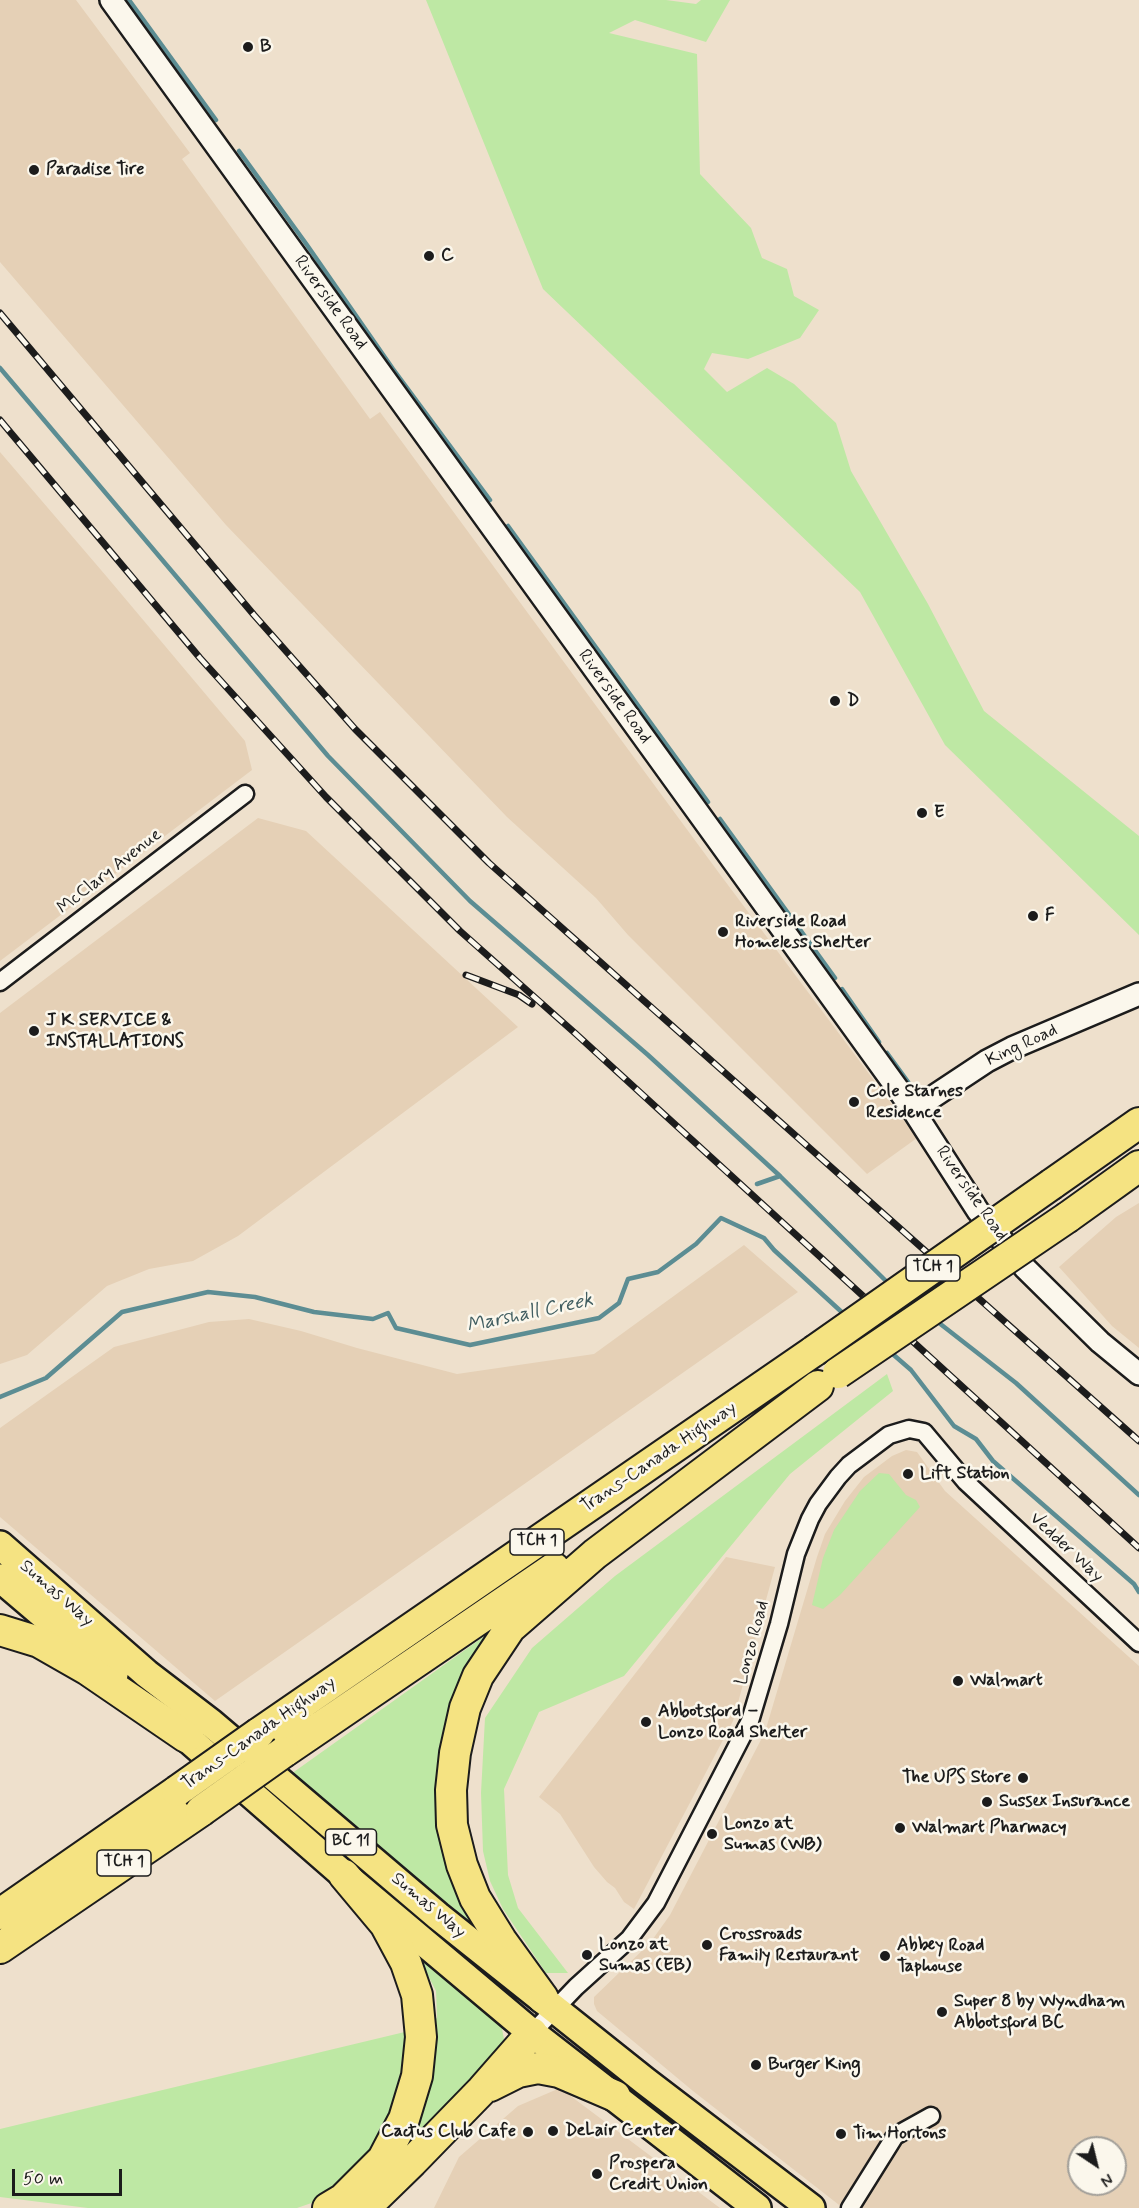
<!DOCTYPE html>
<html>
<head>
<meta charset="utf-8">
<style>
  body { margin:0 }
  #map { position:relative; width:1139px; height:2208px; overflow:hidden; background:#eee0cc; font-family:Mynerve,sans-serif }
  canvas { display:block }
  .north { position:absolute; left:1067px; top:2136px; width:60px; height:60px; box-sizing:border-box; background:#fbf7ec; border:2px solid #a29f99; border-radius:50%; rotate:145deg; font-size:16px; font-weight:700; line-height:24px; text-align:center; color:#1c1c1c }
  .north::after { content:''; display:block; margin:auto; width:21px; height:27px; background:#1c1c1c; clip-path:polygon(50% 0,100% 100%,50% 72%,0 100%) }
  .scale { position:absolute; left:12px; top:2169px; width:110px; height:27px; box-sizing:border-box; border:3px solid #1c1c1c; border-top:0; padding-left:8px; font-size:18px; line-height:21px; white-space:nowrap; color:#1c1c1c; -webkit-text-stroke:4px #fbf7ec; paint-order:stroke }
</style>
</head>
<body>
<div id="map">
<canvas width="1139" height="2208"></canvas>
<div class="north">N</div>
<div class="scale">50 m</div>
</div>
<script>
const ctx = document.querySelector('canvas').getContext('2d');
ctx.lineJoin = 'round';
function fillPath(path, color) {
  ctx.fillStyle = color;
  ctx.fill(path, 'evenodd');
}
function poly(rows) {
  const path = new Path2D();
  for (const r of rows) {
    path.moveTo(r[0], r[1]);
    for (let i = 2; i < r.length; i += 2) path.lineTo(r[i], r[i + 1]);
  }
  return path;
}
function strokePath(path, color, width, dash) {
  ctx.strokeStyle = color;
  ctx.lineWidth = width;
  ctx.lineCap = dash ? 'butt' : 'round';
  ctx.setLineDash(dash || []);
  ctx.stroke(path);
}
function drawText(font, color, halo, rows, align = 'center') {
  ctx.font = font + ' Mynerve,sans-serif';
  ctx.lineWidth = 5;
  ctx.setLineDash([]);
  ctx.textBaseline = 'middle';
  ctx.strokeStyle = halo;
  ctx.fillStyle = color;
  for (const [text, x, y, turn = 0] of rows) {
    ctx.save();
    ctx.translate(x, y);
    ctx.rotate((+turn || 0) * Math.PI / 180);
    ctx.textAlign = isNaN(turn) ? turn : align;
    if (halo) ctx.strokeText(text, 0, 0);
    ctx.fillText(text, 0, 0);
    ctx.restore();
  }
}
fillPath(poly([
  [0,0,76,0,190,153,182,159,370,419,380,412,719,873,917,1138,867,1174,628,935,596,898,507,817,226,525,0,262],
  [0,452,107,577,245,741,252,770,0,961],
  [258,818,306,831,518,1027,238,1236,193,1261,149,1269,107,1286,27,1355,0,1364,0,1013],
  [1139,1203,1139,1348,1112,1326,1059,1267,1116,1217],
  [744,1245,798,1292,215,1701,0,1517,0,1428,114,1347,209,1322,249,1319,301,1331,357,1348,457,1374,594,1354],
  [906,1450,917,1452,945,1491,1139,1666,1139,2208,843,2208,693,2091,597,2011,594,2004,594,1997,650,1943,670,1915,765,1732,817,1557,825,1534,845,1501,864,1477,892,1456],
  [1079,2148,1115,2148,1115,2184,1079,2184],
  [726,1557,775,1567,733,1721,634,1909,624,1902,615,1888,607,1882,594,1867,560,1814,539,1797],
  [560,2088,720,2208,434,2208,459,2157,518,2106]
]), '#e5d0b6');
fillPath(poly([
  [426,0,666,0,696,4,701,0,730,0,706,42,635,20,609,33,697,54,700,174,751,228,762,258,787,269,794,296,819,310,800,338,748,359,712,353,704,369,727,392,767,368,794,384,836,423,851,471,928,604,984,711,1139,836,1139,935,945,745,860,592,543,289],
  [887,1374,893,1391,790,1474,624,1676,539,1712,504,1789,508,1875,518,1908,568,1973,546,1973,503,1909,490,1881,483,1851,481,1793,485,1718,532,1648,615,1576],
  [879,1473,889,1474,906,1495,916,1500,920,1507,840,1595,823,1609,812,1605,823,1558,834,1530,860,1491],
  [500,1625,442,1823,475,1929,291,1774],
  [417,1954,501,2024,505,2044,408,2151,323,2199,297,2208,88,2208,0,2197,0,2129,413,2030,437,2018,436,1991]
]), '#bee8a4');
strokePath(poly([
  [129,0,216,120],
  [239,151,307,245,393,369,490,500],
  [0,368,328,756,470,901,648,1055,780,1176],
  [508,526,708,802],
  [720,819,835,978],
  [842,989,879,1042],
  [887,1053,919,1097],
  [757,1184,780,1176,890,1285],
  [934,1319,1016,1383,1139,1495],
  [888,1350,911,1370,954,1426,976,1439,993,1461,1134,1584,1139,1592],
  [0,1397,46,1378,122,1312,208,1292,255,1297,314,1312,373,1319,388,1313,396,1328,470,1345,599,1318,619,1303,628,1279,658,1272,696,1244,721,1218,764,1238,774,1250,846,1316]
]), '#5c8d93', 4.5);
const minor = poly([
  [0,982,245,794],
  [532,2033,576,1987,629,1939,656,1903,750,1721,779,1624,796,1554,810,1519,818,1504,838,1477,849,1465,889,1435,909,1429,924,1432,966,1482,1139,1643],
  [850,2208,895,2136,931,2116]
]);
const tertiary = poly([
  [111,0,913,1110,978,1211,1025,1268,1100,1342,1139,1374],
  [913,1110,987,1061,1012,1048,1139,994]
]);
const trunk = poly([
  [0,1545,147,1674,211,1723,438,1916,645,2081,811,2208],
  [0,1578,114,1675],
  [171,1724,344,1875,532,2033,757,2208]
]);
const motorway = poly([
  [1052,1184,1139,1123],
  [1068,1217,1139,1166],
  [0,1630,39,1642,88,1670,186,1737],
  [259,1733,814,1351],
  [284,1752,554,1568],
  [0,1914,177,1791],
  [0,1948,201,1811],
  [543,1998,501,1940,475,1898,462,1865,452,1825,451,1790,455,1753,465,1708,478,1676,510,1628,595,1554,818,1386],
  [490,2086,518,2072,538,2068,559,2072,615,2096],
  [328,2208,343,2199,383,2159,404,2119,417,2076,421,2037,417,1995,406,1963,385,1924,344,1875],
  [362,2208,372,2201,412,2162,482,2090,532,2033]
]);
strokePath(minor, '#1c1c1c', 21);
strokePath(tertiary, '#1c1c1c', 26);
strokePath(trunk, '#1c1c1c', 32);
strokePath(motorway, '#1c1c1c', 34);
strokePath(minor, '#fbf7ec', 16);
strokePath(tertiary, '#fbf7ec', 21);
strokePath(trunk, '#f5e382', 27);
strokePath(motorway, '#f5e382', 30);
const rail = poly([
  [0,313,254,615,355,729,489,863,1139,1441],
  [0,420,200,658,326,797,460,931,576,1034,1139,1548],
  [466,975,519,995,532,1004]
]);
strokePath(rail, '#1c1c1c', 7);
strokePath(rail, '#fbf7ec', 4.5, [14]);
const motorwayBridge = poly([
  [814,1351,1052,1184],
  [838,1373,1068,1217],
  [177,1791,259,1733],
  [201,1811,284,1752]
]);
strokePath(motorwayBridge, '#1c1c1c', 34, []);
strokePath(motorwayBridge, '#f5e382', 30);
for (const [x, y, r, color] of [
  [248,47,6,"#1c1c1c"],
  [34,170,6,"#1c1c1c"],
  [429,256,6,"#1c1c1c"],
  [835,701,6,"#1c1c1c"],
  [922,813,6,"#1c1c1c"],
  [1033,916,6,"#1c1c1c"],
  [723,932,6,"#1c1c1c"],
  [34,1031,6,"#1c1c1c"],
  [854,1102,6,"#1c1c1c"],
  [908,1474,6,"#1c1c1c"],
  [958,1681,6,"#1c1c1c"],
  [646,1722,6,"#1c1c1c"],
  [1023,1778,6,"#1c1c1c"],
  [987,1802,6,"#1c1c1c"],
  [900,1828,6,"#1c1c1c"],
  [712,1834,6,"#1c1c1c"],
  [707,1945,6,"#1c1c1c"],
  [587,1955,6,"#1c1c1c"],
  [885,1956,6,"#1c1c1c"],
  [942,2012,6,"#1c1c1c"],
  [756,2065,6,"#1c1c1c"],
  [553,2131,6,"#1c1c1c"],
  [528,2132,6,"#1c1c1c"],
  [841,2134,6,"#1c1c1c"],
  [597,2174,6,"#1c1c1c"]
]) {
  const dot = new Path2D();
  dot.arc(x, y, r, 0, 2 * Math.PI);
  ctx.fillStyle = color;
  ctx.fill(dot);
  strokePath(dot, '#fbf7ec', 2);
}
for (const [x, y, w] of [
  [933,1268,54],
  [537,1542,54],
  [351,1842,51],
  [124,1863,54]
]) {
  const box = new Path2D();
  box.roundRect(x - w / 2, y - 13, w, 26, 4.5);
  ctx.fillStyle = '#fbf7ec';
  ctx.fill(box);
  strokePath(box, '#1c1c1c', 1.5);
}
drawText('bold 16px', '#1c1c1c', null, [
  ["TCH 1",933,1268],
  ["TCH 1",537,1542],
  ["BC 11",351,1842],
  ["TCH 1",124,1863]
]);
drawText('bold 18px', '#1c1c1c', '#fbf7ec', [
  ["B",260,47],
  ["Paradise Tire",46,170],
  ["C",441,256],
  ["D",847,701],
  ["E",934,813],
  ["F",1045,916],
  ["Riverside Road",735,922],
  ["Homeless Shelter",735,943],
  ["J K SERVICE &",46,1021],
  ["INSTALLATIONS",46,1042],
  ["Cole Starnes",866,1092],
  ["Residence",866,1113],
  ["Lift Station",920,1474],
  ["Walmart",970,1681],
  ["Abbotsford –",658,1712],
  ["Lonzo Road Shelter",658,1733],
  ["The UPS Store",1011,1778,"right"],
  ["Sussex Insurance",999,1802],
  ["Lonzo at",724,1824],
  ["Sumas (WB)",724,1845],
  ["Walmart Pharmacy",912,1828],
  ["Crossroads",719,1935],
  ["Family Restaurant",719,1956],
  ["Lonzo at",599,1945],
  ["Sumas (EB)",599,1966],
  ["Abbey Road",897,1946],
  ["Taphouse",897,1967],
  ["Super 8 by Wyndham",954,2002],
  ["Abbotsford BC",954,2023],
  ["Burger King",768,2065],
  ["DeLair Center",565,2131],
  ["Cactus Club Cafe",516,2132,"right"],
  ["Tim Hortons",853,2134],
  ["Prospera",609,2164],
  ["Credit Union",609,2185]
], 'left');
drawText('18px', '#1c1c1c', '#fbf7ec', [
  ["Riverside Road",330,303,54],
  ["Riverside Road",614,697,54],
  ["McClary Avenue",110,872,-38],
  ["King Road",1022,1046,-25],
  ["Riverside Road",971,1194,55],
  ["Trans-Canada Highway",659,1458,-34],
  ["Vedder Way",1066,1548,43],
  ["Sumas Way",56,1594,41],
  ["Lonzo Road",753,1643,-75],
  ["Trans-Canada Highway",259,1734,-35],
  ["Sumas Way",428,1906,40]
]);
drawText('italic 20px', '#415e61', '#fbf7ec', [
  ["Marshall Creek",530,1314,-12]
]);
</script>
</body>
</html>
